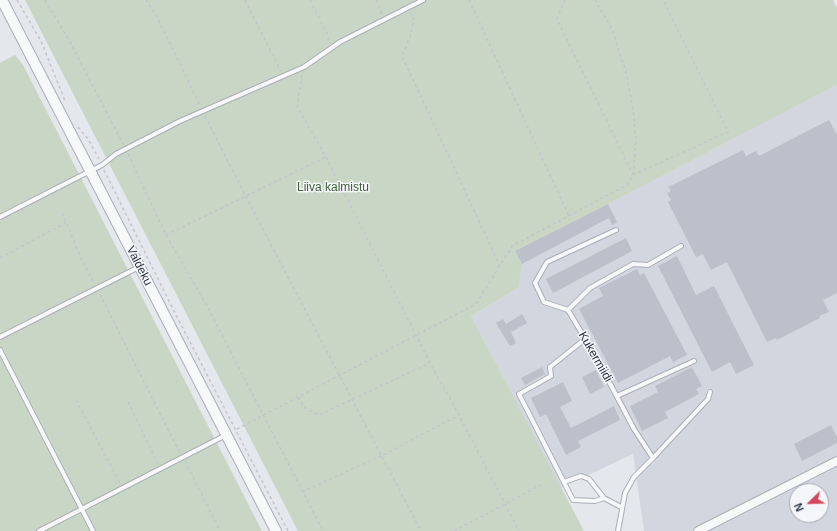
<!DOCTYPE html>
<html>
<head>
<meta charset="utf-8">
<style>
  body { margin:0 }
  #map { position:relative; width:837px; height:531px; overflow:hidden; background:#e4e7ec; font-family:Helvetica,sans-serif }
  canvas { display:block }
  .north { position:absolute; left:789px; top:483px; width:40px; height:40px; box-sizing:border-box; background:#f4f6f9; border:1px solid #a4a8b1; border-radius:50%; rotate:247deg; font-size:11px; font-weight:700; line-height:16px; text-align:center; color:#2b3445 }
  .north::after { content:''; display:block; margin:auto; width:14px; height:18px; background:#d1495b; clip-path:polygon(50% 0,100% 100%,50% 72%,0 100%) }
</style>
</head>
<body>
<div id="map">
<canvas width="837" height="531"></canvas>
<div class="north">N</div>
</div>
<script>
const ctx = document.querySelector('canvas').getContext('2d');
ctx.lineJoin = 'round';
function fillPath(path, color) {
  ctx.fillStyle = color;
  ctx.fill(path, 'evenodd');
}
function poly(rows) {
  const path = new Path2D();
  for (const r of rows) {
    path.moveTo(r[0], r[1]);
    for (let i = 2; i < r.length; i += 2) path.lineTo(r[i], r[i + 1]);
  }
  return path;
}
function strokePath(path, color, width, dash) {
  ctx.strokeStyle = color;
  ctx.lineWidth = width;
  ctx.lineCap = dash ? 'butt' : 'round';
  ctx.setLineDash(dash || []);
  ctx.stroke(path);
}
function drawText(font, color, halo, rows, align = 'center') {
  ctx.font = font + ' Helvetica,sans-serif';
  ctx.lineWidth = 3;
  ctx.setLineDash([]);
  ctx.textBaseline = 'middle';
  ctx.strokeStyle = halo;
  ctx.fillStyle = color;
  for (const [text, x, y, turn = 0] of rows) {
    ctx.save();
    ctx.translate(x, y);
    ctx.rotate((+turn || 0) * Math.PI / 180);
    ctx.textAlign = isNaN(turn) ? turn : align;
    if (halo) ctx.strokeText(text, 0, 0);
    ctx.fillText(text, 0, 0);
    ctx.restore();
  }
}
fillPath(poly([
  [837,85,837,531,644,531,633,454,561,488,471,316,518,288,515,251,608,204],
  [797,491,821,491,821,515,797,515]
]), '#d2d6de');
fillPath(poly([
  [25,0,833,0,837,8,837,85,608,204,515,251,522,264,518,288,471,316,584,531,298,531],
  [15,55,23,65,262,531,0,531,0,63]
]), '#c9d6c5');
fillPath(poly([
  [829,120,837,135,837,293,823,300,829,312,819,316,820,318,777,340,776,338,767,342,727,262,711,270,703,254,696,257,668,202,671,200,667,193,671,191,668,187,743,150,746,156,756,151,759,156],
  [608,204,617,222,612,225,609,218,522,264,515,251],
  [626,238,632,251,553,293,546,279],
  [677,256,696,295,714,286,754,365,736,374,730,362,712,372,658,266],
  [637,269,640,275,644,273,687,355,673,362,670,356,618,383,579,309,603,296,599,288],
  [522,314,527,323,511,332,516,343,510,346,496,323,503,319,506,324],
  [542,367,545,374,525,385,521,378],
  [692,367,702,386,696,389,699,394,665,412,668,418,642,431,630,406,658,392,655,386],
  [596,370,604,387,590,394,582,377],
  [563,382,572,401,560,407,571,428,614,406,620,420,578,441,581,447,566,455,546,414,540,417,531,398],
  [831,425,837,437,837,443,802,461,794,444]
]), '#bbc0ca');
const service = poly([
  [0,217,102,165,116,154,180,121,304,67,340,42,423,0],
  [616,230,547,262,535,283,544,302,568,310,596,357,634,429,653,458,634,477,625,493,618,531],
  [568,310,590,288,633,264,648,265,681,246],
  [0,337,139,267],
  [585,339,550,367,551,376,519,394,573,500,595,501,604,498],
  [0,350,93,531],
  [617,396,694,361],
  [653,458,708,399,710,392],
  [564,482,581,476,589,479,604,498,621,507],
  [39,531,226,435]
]);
const minor = poly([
  [698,531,837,461]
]);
const tertiary = poly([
  [2,0,276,531]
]);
strokePath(service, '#a9aeb7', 6);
strokePath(minor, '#a9aeb7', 10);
strokePath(tertiary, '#a9aeb7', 12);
strokePath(poly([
  [17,0,41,41,65,101],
  [45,0,70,42,123,144],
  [146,0,155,13,201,107],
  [245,0,281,71],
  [310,0,327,33,329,44],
  [376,0,382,15],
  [469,0,569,216],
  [565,0,557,19,633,175],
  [410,13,414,17,411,34,402,56,500,266],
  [302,75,297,106,326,157,430,363,459,415,519,531],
  [205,116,245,195,421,531],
  [78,127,88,139,99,159],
  [128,154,166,235,207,306,323,531],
  [104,170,175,313,288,531],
  [633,175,728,132,663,0],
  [62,213,81,258,94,283],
  [166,235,326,157],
  [0,258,67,222],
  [100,294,180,453],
  [298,397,305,408,319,415,430,363],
  [76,400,120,483],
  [128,402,158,464],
  [237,429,476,304,512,246,627,185,633,175,636,140,633,109,626,72,612,29,595,0],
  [185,461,220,531],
  [302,492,381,456,459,415],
  [454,531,541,485]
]), '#c2c5cb', 1.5, [3, 3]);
strokePath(service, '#f7f8fa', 4);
strokePath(minor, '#f7f8fa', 8);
strokePath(tertiary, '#f7f8fa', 10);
drawText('12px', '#3f6138', '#f4f6f9', [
  ["Liiva kalmistu",333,188]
]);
drawText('12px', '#2b3445', '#f4f6f9', [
  ["Valdeku",139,266,63],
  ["Kukermiidi",595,357,60]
]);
</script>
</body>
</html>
